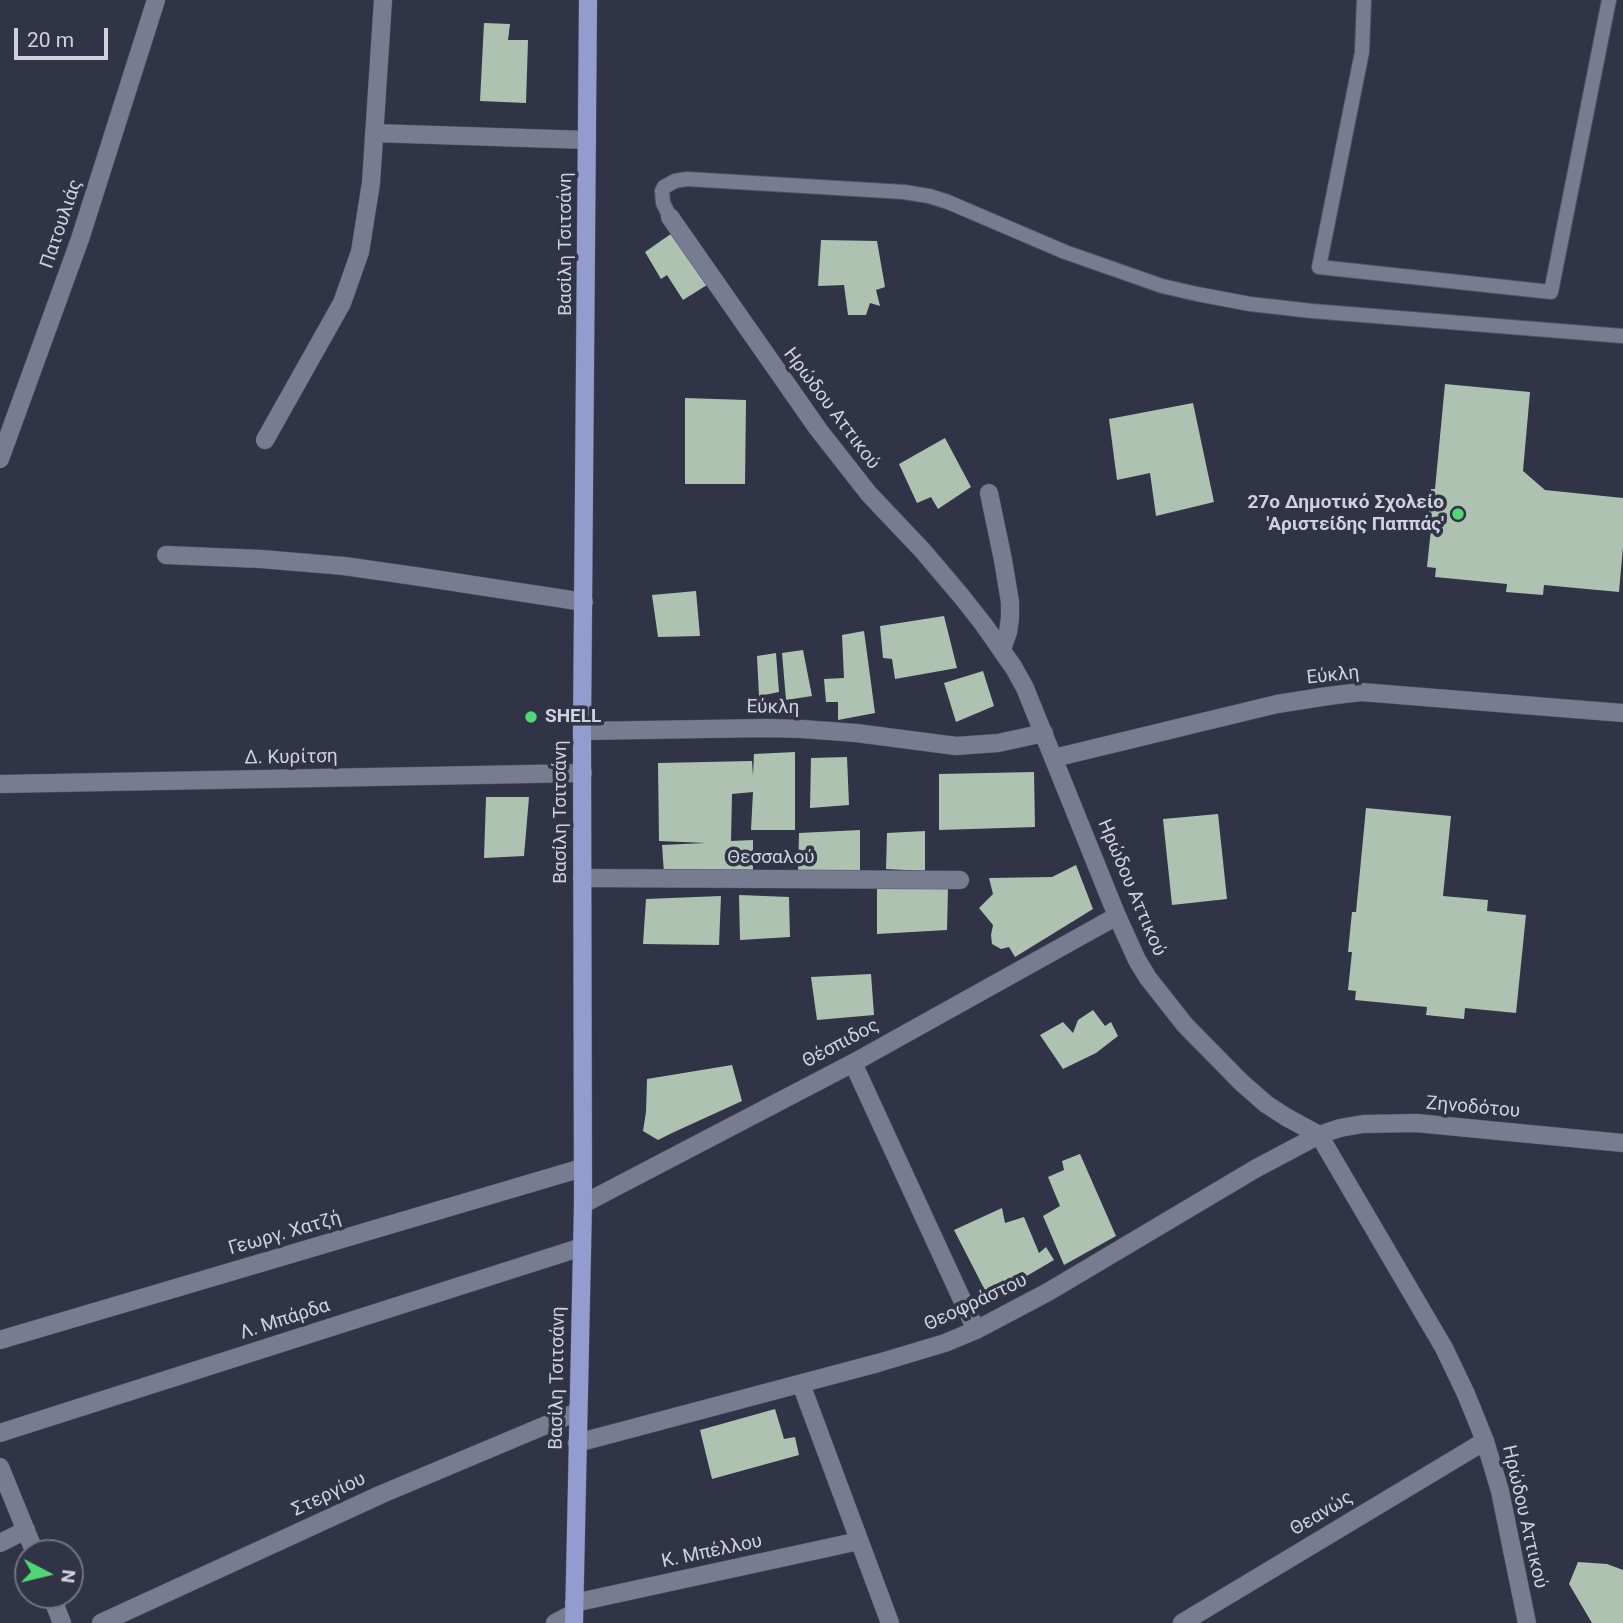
<!DOCTYPE html>
<html>
<head>
<meta charset="utf-8">
<style>
  body { margin:0 }
  #map { position:relative; width:1623px; height:1623px; overflow:hidden; background:#303446; font-family:Roboto,sans-serif }
  canvas { display:block }
  .north { position:absolute; left:14px; top:1539px; width:70px; height:70px; box-sizing:border-box; background:#303446; border:2px solid #707382; border-radius:50%; rotate:97deg; font-size:19px; font-weight:700; line-height:28px; text-align:center; color:#cfd1dd }
  .north::after { content:''; display:block; margin:auto; width:24px; height:32px; background:#50d674; clip-path:polygon(50% 0,100% 100%,50% 72%,0 100%) }
  .scale { position:absolute; left:14px; top:28px; width:94px; height:32px; box-sizing:border-box; border:4px solid #cfd1dd; border-top:0; padding-left:9px; font-size:21px; line-height:24px; white-space:nowrap; color:#cfd1dd; -webkit-text-stroke:5px #303446; paint-order:stroke }
</style>
</head>
<body>
<div id="map">
<canvas width="1623" height="1623"></canvas>
<div class="north">N</div>
<div class="scale">20 m</div>
</div>
<script>
const ctx = document.querySelector('canvas').getContext('2d');
ctx.lineJoin = 'round';
function fillPath(path, color) {
  ctx.fillStyle = color;
  ctx.fill(path, 'evenodd');
}
function poly(rows) {
  const path = new Path2D();
  for (const r of rows) {
    path.moveTo(r[0], r[1]);
    for (let i = 2; i < r.length; i += 2) path.lineTo(r[i], r[i + 1]);
  }
  return path;
}
function strokePath(path, color, width, dash) {
  ctx.strokeStyle = color;
  ctx.lineWidth = width;
  ctx.lineCap = dash ? 'butt' : 'round';
  ctx.setLineDash(dash || []);
  ctx.stroke(path);
}
function drawText(font, color, halo, rows, align = 'center') {
  ctx.font = font + ' Roboto,sans-serif';
  ctx.lineWidth = 7;
  ctx.setLineDash([]);
  ctx.textBaseline = 'middle';
  ctx.strokeStyle = halo;
  ctx.fillStyle = color;
  for (const [text, x, y, turn = 0] of rows) {
    ctx.save();
    ctx.translate(x, y);
    ctx.rotate((+turn || 0) * Math.PI / 180);
    ctx.textAlign = isNaN(turn) ? turn : align;
    if (halo) ctx.strokeText(text, 0, 0);
    ctx.fillText(text, 0, 0);
    ctx.restore();
  }
}
fillPath(poly([
  [484,23,510,24,508,40,528,40,526,103,480,101],
  [675,231,707,285,683,300,667,275,661,279,645,252],
  [821,240,877,241,885,287,876,290,880,306,870,303,866,315,848,315,844,285,818,286],
  [1445,384,1530,392,1523,471,1545,490,1623,498,1623,547,1619,592,1544,585,1543,595,1506,592,1507,584,1435,577,1436,568,1427,567,1431,529,1427,529,1431,489,1435,489],
  [685,398,746,400,745,484,685,484],
  [1193,403,1214,502,1156,516,1150,473,1117,480,1109,419],
  [945,438,971,487,938,509,931,497,917,503,899,464],
  [696,591,700,636,658,637,652,595],
  [944,616,957,668,895,679,892,659,883,658,880,626],
  [864,631,875,713,838,720,838,702,826,702,824,679,844,678,842,635],
  [803,650,812,696,786,700,782,653],
  [776,653,779,692,759,696,757,656],
  [983,671,994,706,956,722,944,683],
  [795,752,795,830,751,830,753,792,732,794,731,841,753,840,753,871,664,874,662,845,706,843,659,841,658,763,752,761,753,776,754,754],
  [847,757,849,805,810,808,811,758],
  [1034,772,1035,827,939,830,939,774],
  [486,797,529,797,524,856,484,858],
  [1366,808,1451,816,1443,896,1488,900,1487,911,1526,915,1516,1013,1465,1008,1464,1019,1426,1015,1427,1007,1355,1000,1356,991,1348,990,1352,952,1348,952,1352,912,1356,912],
  [1218,814,1227,899,1172,905,1163,819],
  [860,830,860,872,798,874,799,833],
  [925,831,925,871,886,869,887,833],
  [1076,865,1093,909,1015,957,1009,947,1001,949,992,944,991,935,993,925,979,908,993,894,989,878,1052,877],
  [877,888,948,888,947,930,877,934],
  [739,895,789,897,790,937,740,940],
  [721,896,719,945,643,944,646,899],
  [871,974,874,1015,817,1020,811,977],
  [1093,1010,1105,1026,1111,1022,1118,1036,1096,1053,1063,1069,1040,1035,1063,1022,1073,1033,1078,1020],
  [732,1065,742,1101,672,1133,658,1140,643,1131,646,1112,647,1079],
  [1080,1154,1116,1236,1064,1265,1043,1216,1060,1206,1048,1177,1064,1170,1062,1161],
  [1002,1208,1005,1223,1024,1217,1039,1253,1046,1247,1054,1260,989,1298,954,1230],
  [775,1409,784,1439,795,1437,799,1455,712,1479,700,1430],
  [1578,1562,1607,1564,1623,1570,1623,1623,1592,1623,1569,1584]
]), '#aec2b1');
const service = poly([
  [1364,0,1362,52,1319,267,1551,292,1609,0],
  [670,217,663,203,662,191,664,187,675,181,687,179,904,192,929,196,948,202,1065,252,1162,286,1197,294,1250,304,1312,311,1623,336]
]);
const pedestrian = poly([
  [0,1543,26,1530]
]);
const minor = poly([
  [374,133,587,140],
  [670,217,818,429,869,494,923,551,962,597,984,625,1014,668,1025,688,1117,916,1137,960,1148,978,1185,1025,1241,1082,1266,1104,1286,1117,1319,1135,1444,1348,1466,1394,1485,1441,1500,1491,1527,1623],
  [265,440,342,303,360,252,371,183,383,0],
  [989,493,1003,560,1010,602,1010,618,1008,632,1002,649],
  [166,555,261,559,344,566,421,577,584,602],
  [582,731,766,728,802,729,856,733,956,746,998,743,1044,733],
  [1054,758,1277,704,1328,696,1361,692,1623,713],
  [0,784,583,773],
  [582,878,960,880],
  [853,1063,976,1330],
  [583,1204,853,1063,1117,916],
  [0,1340,582,1168],
  [801,1384,890,1623],
  [0,1433,582,1247],
  [577,1443,878,1363,945,1343,976,1330,1048,1292,1255,1169,1319,1135,1340,1128,1363,1124,1416,1123,1623,1143],
  [0,1467,35,1553],
  [51,1595,62,1623],
  [574,1603,859,1541],
  [101,1623,382,1494,577,1412],
  [555,1623,574,1613],
  [1182,1623,1485,1441]
]);
const tertiary = poly([
  [0,459,80,239,156,0]
]);
const primary = poly([
  [574,1623,583,1204,582,731,588,0]
]);
strokePath(service, '#4f5261', 16);
strokePath(pedestrian, '#4f5261', 19);
strokePath(minor, '#4f5261', 19);
strokePath(tertiary, '#4f5261', 19);
strokePath(primary, '#4f5261', 19);
strokePath(service, '#787c91', 14);
strokePath(pedestrian, '#787c91', 18);
strokePath(minor, '#787c91', 18);
strokePath(tertiary, '#787c91', 18);
strokePath(primary, '#939cce', 18);
for (const [x, y, r, color] of [
  [1458,514,7,"#50d674"],
  [531,717,7,"#50d674"]
]) {
  const dot = new Path2D();
  dot.arc(x, y, r, 0, 2 * Math.PI);
  ctx.fillStyle = color;
  ctx.fill(dot);
  strokePath(dot, '#303446', 2.5);
}
drawText('19px', '#cfd1dd', '#303446', [
  ["Πατουλιάς",62,224,-71],
  ["Βασίλη Τσιτσάνη",566,244,-90],
  ["Ηρώδου Αττικού",831,409,53],
  ["Εύκλη",1333,676,-6],
  ["Εύκλη",773,708,1],
  ["Δ. Κυρίτση",291,758,-1],
  ["Βασίλη Τσιτσάνη",561,812,-90],
  ["Θεσσαλού",771,858],
  ["Ηρώδου Αττικού",1131,888,67],
  ["Θέσπιδος",841,1044,-28],
  ["Ζηνοδότου",1473,1108,5],
  ["Γεωργ. Χατζή",285,1234,-16],
  ["Θεοφράστου",976,1303,-25],
  ["Λ. Μπάρδα",285,1320,-18],
  ["Βασίλη Τσιτσάνη",558,1378,-89],
  ["Στεργίου",329,1495,-25],
  ["Θεανώς",1322,1514,-31],
  ["Ηρώδου Αττικού",1524,1517,77],
  ["Κ. Μπέλλου",712,1552,-12]
]);
drawText('bold 19px', '#cfd1dd', '#303446', [
  ["27ο Δημοτικό Σχολείο",1444,503],
  ["'Αριστείδης Παππάς'",1444,525],
  ["SHELL",545,717,"left"]
], 'right');
</script>
</body>
</html>
